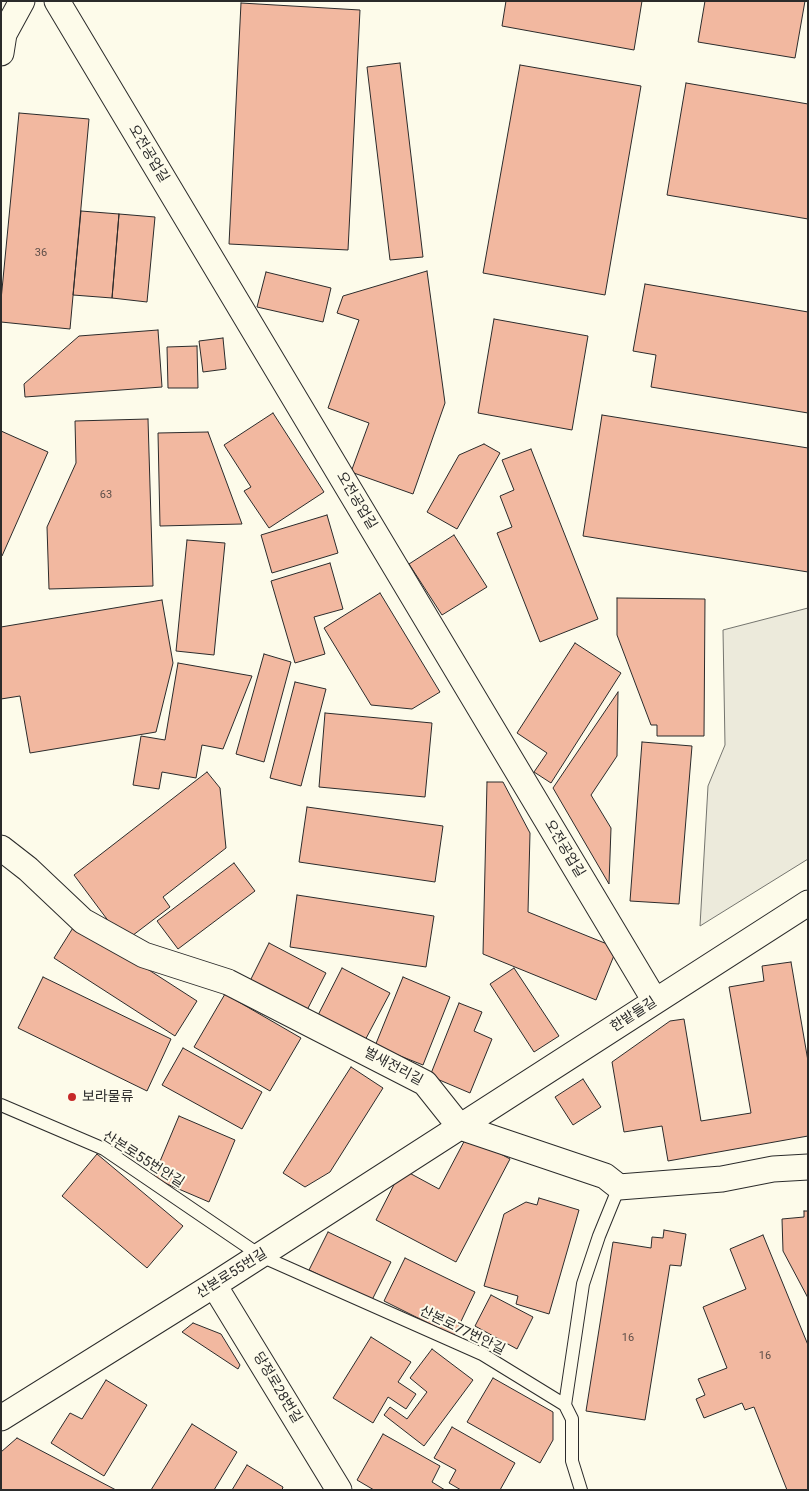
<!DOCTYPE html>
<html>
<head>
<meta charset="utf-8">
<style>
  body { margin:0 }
  #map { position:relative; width:809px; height:1491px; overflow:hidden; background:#fdfbea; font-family:Roboto,sans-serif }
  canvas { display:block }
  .frame { position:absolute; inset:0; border:2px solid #2b2b2b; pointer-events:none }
</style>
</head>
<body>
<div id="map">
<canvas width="809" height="1491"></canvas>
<div class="frame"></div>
</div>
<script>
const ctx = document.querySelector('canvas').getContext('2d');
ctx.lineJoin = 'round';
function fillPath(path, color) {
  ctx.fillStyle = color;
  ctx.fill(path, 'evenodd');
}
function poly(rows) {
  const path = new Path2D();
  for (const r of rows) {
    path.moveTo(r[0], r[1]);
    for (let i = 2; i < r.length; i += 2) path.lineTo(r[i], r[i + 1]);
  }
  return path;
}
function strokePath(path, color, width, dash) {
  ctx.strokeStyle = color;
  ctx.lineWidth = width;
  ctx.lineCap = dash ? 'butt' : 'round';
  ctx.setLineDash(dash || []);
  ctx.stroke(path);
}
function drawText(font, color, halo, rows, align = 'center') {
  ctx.font = font + ' Roboto,"Noto Sans KR",sans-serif';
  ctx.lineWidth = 4;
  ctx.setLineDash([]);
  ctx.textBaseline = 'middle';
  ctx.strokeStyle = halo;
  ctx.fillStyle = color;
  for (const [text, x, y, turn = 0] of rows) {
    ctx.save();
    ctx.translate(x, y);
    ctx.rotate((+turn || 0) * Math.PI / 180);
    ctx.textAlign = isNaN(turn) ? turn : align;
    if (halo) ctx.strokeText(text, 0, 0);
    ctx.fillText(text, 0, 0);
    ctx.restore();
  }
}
const parking = poly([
  [808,608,808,859,700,926,708,786,725,745,723,630,808,608]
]);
fillPath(parking, '#eceadb');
strokePath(parking, '#74746e', 1);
const building = poly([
  [506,1,642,1,634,50,502,26,506,1],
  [705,1,805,1,795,58,698,42,705,1],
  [241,3,360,10,348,250,229,244,241,3],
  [400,63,423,257,390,260,367,67,400,63],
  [520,65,641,86,605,295,483,273,520,65],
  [686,83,808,104,808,219,667,195,686,83],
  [19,113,89,119,70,329,1,322,1,300,19,113],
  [81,211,119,214,112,298,73,295,81,211],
  [119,214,155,217,147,302,112,298,119,214],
  [427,271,445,403,413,494,351,472,369,423,328,408,359,320,337,313,343,296,427,271],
  [266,272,331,288,323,322,257,307,266,272],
  [645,284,808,312,808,413,651,387,656,355,633,351,645,284],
  [494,319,588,336,572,430,478,413,494,319],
  [158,330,162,387,25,397,24,384,79,336,158,330],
  [223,338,226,369,203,372,199,341,223,338],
  [197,346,198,388,168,388,167,347,197,346],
  [273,413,324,492,269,528,244,491,251,487,224,445,273,413],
  [602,415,808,448,808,572,583,536,602,415],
  [148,419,153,586,49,589,47,527,76,463,75,421,148,419],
  [1,431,48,452,2,556,1,556,1,431],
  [208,432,242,524,160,526,158,433,208,432],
  [484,444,500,453,457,529,427,512,459,455,484,444],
  [531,449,598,619,540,642,497,533,512,527,500,496,514,490,502,460,531,449],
  [327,515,338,553,272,573,261,535,327,515],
  [454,535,487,587,442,615,409,564,454,535],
  [187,540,225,543,214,655,176,651,187,540],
  [330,563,343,609,314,617,325,654,295,663,271,581,330,563],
  [380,593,440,692,412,709,371,705,324,628,380,593],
  [617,598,705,599,704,736,657,736,657,725,651,725,617,635,617,598],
  [162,600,173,663,156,732,30,753,20,696,1,699,1,627,162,600],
  [575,643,621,673,551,783,534,772,547,753,517,733,575,643],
  [264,654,291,662,264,762,236,754,264,654],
  [178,663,252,676,223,749,202,745,196,778,162,772,159,789,133,785,141,736,165,740,178,663],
  [295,682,326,689,301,786,270,778,295,682],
  [618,692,617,756,591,795,611,828,609,884,553,788,618,692],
  [325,713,432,723,425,797,319,787,325,713],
  [642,742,692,746,679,904,630,901,642,742],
  [207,772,220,788,226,848,163,897,170,907,124,942,74,875,207,772],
  [487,782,503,782,530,833,528,912,617,948,596,1000,483,954,487,782],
  [307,807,443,826,435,882,299,862,307,807],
  [234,863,255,891,178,949,157,921,234,863],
  [297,895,434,916,426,967,290,947,297,895],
  [76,923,197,1001,175,1036,54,958,76,923],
  [269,943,326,973,305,1014,248,985,269,943],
  [791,962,808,1061,808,1136,668,1161,662,1126,624,1132,612,1062,670,1021,684,1019,701,1121,751,1113,729,987,764,981,762,966,791,962],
  [342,968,390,993,362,1046,315,1021,342,968],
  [514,968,559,1036,534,1052,490,984,514,968],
  [43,977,171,1039,147,1091,18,1028,43,977],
  [403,977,450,997,423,1065,375,1046,403,977],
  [225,994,301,1038,270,1091,194,1047,225,994],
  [459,1003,482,1012,474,1031,492,1039,470,1093,430,1076,459,1003],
  [183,1048,262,1092,242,1129,162,1085,183,1048],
  [351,1067,383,1088,330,1172,305,1187,283,1173,351,1067],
  [583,1079,601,1107,573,1125,555,1097,583,1079],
  [179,1116,235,1140,209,1202,153,1178,179,1116],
  [467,1136,510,1159,456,1262,376,1220,402,1169,439,1189,467,1136],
  [97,1154,183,1226,147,1268,62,1196,97,1154],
  [539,1198,579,1210,549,1314,516,1304,518,1296,484,1286,504,1214,526,1202,537,1205,539,1198],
  [804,1211,808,1211,808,1298,783,1251,782,1219,804,1217,804,1211],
  [664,1230,686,1234,681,1266,670,1265,645,1420,586,1411,613,1242,651,1248,652,1237,663,1238,664,1230],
  [328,1232,391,1262,372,1300,309,1270,328,1232],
  [763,1235,808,1345,808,1490,787,1490,754,1407,745,1410,742,1403,704,1418,696,1399,705,1395,698,1379,727,1368,703,1307,746,1289,730,1249,763,1235],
  [405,1258,475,1292,454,1336,384,1301,405,1258],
  [491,1295,533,1317,517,1349,475,1326,491,1295],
  [193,1323,221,1334,240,1365,238,1369,182,1332,193,1323],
  [371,1337,411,1362,398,1382,416,1394,406,1409,388,1397,373,1423,333,1398,371,1337],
  [432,1349,473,1380,424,1446,384,1415,390,1407,407,1419,427,1392,410,1378,432,1349],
  [493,1378,553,1412,553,1440,540,1463,467,1422,493,1378],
  [106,1380,147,1405,104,1476,51,1443,70,1413,82,1419,106,1380],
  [192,1424,237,1452,214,1490,151,1490,192,1424],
  [452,1427,515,1463,500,1490,461,1490,449,1483,456,1470,434,1458,452,1427],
  [383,1434,440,1466,432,1482,445,1490,374,1490,357,1480,383,1434],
  [17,1438,116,1490,1,1490,1,1452,17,1438],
  [247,1465,283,1487,282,1490,232,1490,247,1465]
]);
fillPath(building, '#f2b8a0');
strokePath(building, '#2b2b2b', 1);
const service = poly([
  [1,1105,104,1149,261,1256,482,1354,565,1405,572,1419,572,1461,581,1490],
  [565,1405,583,1284,599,1236,619,1187]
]);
const minor = poly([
  [57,1,655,1001],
  [1,53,4,34,22,1],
  [1,848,28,869,83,921,144,955,228,982,425,1083,460,1127,605,1176,619,1187,722,1179,773,1169,808,1167],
  [214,1285,339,1490],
  [1,1418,214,1285,808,903]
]);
strokePath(service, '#2b2b2b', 14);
strokePath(minor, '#2b2b2b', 27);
strokePath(service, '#fdfbea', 12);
strokePath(minor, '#fdfbea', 25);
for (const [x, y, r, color] of [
  [72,1097,5,"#c62828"]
]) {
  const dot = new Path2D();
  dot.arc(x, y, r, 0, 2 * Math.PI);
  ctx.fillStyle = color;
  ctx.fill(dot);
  strokePath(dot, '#fdfbea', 2);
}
drawText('11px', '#5d4e48', null, [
  ["36",41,253],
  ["63",106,495],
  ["16",628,1338],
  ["16",765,1356]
]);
drawText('14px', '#2b2b2b', '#fdfbea', [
  ["오전공업길",148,154,59],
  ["오전공업길",356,501,59],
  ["오전공업길",564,849,59],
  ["한밭들길",634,1015,-33],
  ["벌새전리길",393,1067,28],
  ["산본로55번안길",143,1160,32],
  ["산본로55번길",232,1274,-32],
  ["산본로77번안길",462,1331,26],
  ["당정로28번길",277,1388,59]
]);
drawText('14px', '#2b2b2b', '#fdfbea', [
  ["보라물류",82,1097]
], 'left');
</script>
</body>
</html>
